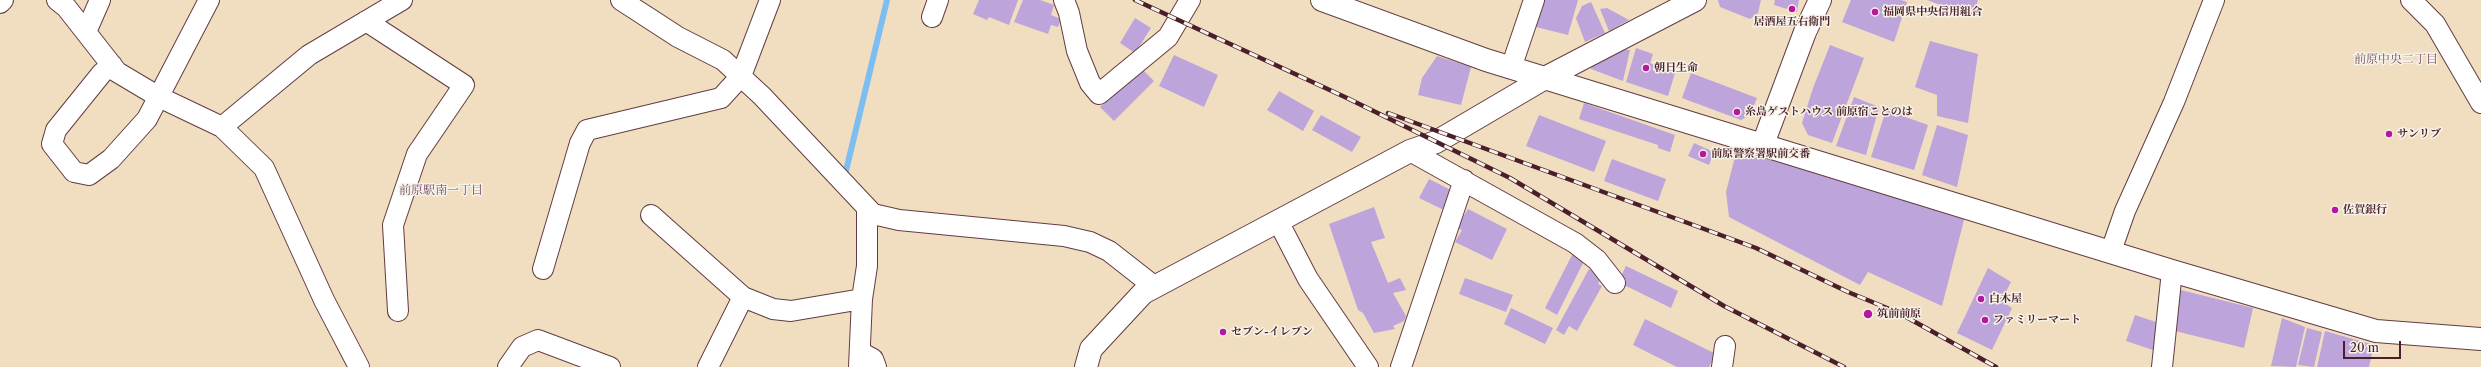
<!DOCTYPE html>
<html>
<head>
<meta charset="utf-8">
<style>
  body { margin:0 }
  #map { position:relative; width:2481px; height:367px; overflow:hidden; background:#f1dec0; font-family:"Libre Caslon Text",serif }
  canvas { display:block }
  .scale { position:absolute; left:2343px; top:341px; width:58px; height:18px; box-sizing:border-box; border:2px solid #4a1f2b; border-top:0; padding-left:5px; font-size:12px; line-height:14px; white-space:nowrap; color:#4a1f2b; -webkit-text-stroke:3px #f7f3e8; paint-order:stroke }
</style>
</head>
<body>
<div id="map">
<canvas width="2481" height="367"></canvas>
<div class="scale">20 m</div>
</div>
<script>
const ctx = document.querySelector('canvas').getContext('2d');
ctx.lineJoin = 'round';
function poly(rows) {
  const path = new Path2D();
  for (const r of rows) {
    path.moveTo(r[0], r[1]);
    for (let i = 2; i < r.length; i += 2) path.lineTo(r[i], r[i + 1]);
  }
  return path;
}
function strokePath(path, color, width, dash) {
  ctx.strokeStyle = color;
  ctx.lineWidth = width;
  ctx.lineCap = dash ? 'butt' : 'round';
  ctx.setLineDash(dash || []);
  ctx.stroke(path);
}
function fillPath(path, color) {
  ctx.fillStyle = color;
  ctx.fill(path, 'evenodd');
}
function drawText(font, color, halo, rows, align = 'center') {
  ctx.font = font + ' "Libre Caslon Text","Noto Serif JP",serif';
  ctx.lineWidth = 3;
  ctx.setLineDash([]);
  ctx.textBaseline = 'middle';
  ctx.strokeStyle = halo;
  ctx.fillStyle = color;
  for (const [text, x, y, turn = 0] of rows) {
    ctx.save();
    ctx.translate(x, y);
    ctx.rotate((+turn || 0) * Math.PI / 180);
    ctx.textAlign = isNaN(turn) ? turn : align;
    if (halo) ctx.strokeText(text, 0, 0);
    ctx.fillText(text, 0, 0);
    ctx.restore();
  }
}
strokePath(poly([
  [845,175,887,0]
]), '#7dbef2', 6);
fillPath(poly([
  [979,0,1018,0,1009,25,989,17,987,20,973,14],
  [1023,0,1040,0,1054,5,1051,15,1061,19,1058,27,1051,25,1048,34,1014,22],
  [1540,0,1578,0,1568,35,1532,26],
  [1718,0,1761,0,1758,13,1750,19,1720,7],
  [1775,0,1799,0,1797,12,1774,5],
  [1851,0,1901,0,1907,2,1894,42,1842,22],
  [1927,0,1978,0,1973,17],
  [1591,2,1605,33,1585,42,1576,18,1582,6],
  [1607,8,1629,20,1609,31,1600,9],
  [1135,18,1151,28,1135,53,1120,43],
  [1930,41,1978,54,1968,123,1937,116,1937,95,1915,87],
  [1830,45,1864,58,1832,143,1808,135,1802,123,1813,88],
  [1636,48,1653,54,1650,63,1675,73,1668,96,1626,82],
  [1619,49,1630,50,1623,81,1591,69,1593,63],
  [1174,55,1218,75,1204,107,1159,86],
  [1437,56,1471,67,1461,105,1418,95,1422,78],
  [1140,67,1154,81,1114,121,1100,107],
  [1691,73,1757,98,1750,115,1741,120,1682,98],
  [1279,91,1314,111,1303,131,1267,110],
  [1854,97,1879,107,1866,155,1836,146],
  [1584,103,1675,135,1670,152,1658,148,1658,145,1579,119],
  [1886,110,1928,125,1914,170,1871,157],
  [1321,115,1361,137,1352,152,1312,130],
  [1539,115,1606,141,1594,172,1526,146],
  [1937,125,1968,135,1957,187,1922,175],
  [1694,143,1714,152,1709,165,1688,156],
  [1738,145,1965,216,1942,306,1868,272,1860,285,1729,217,1726,192],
  [1612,159,1666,179,1658,201,1604,181],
  [1429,179,1455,192,1446,211,1419,198],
  [1374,207,1385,238,1371,242,1388,283,1400,278,1406,290,1393,293,1406,316,1404,321,1393,326,1395,329,1374,333,1363,313,1358,310,1329,224],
  [1468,209,1507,229,1492,260,1455,242,1462,230,1456,228],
  [1573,253,1585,259,1557,315,1545,308],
  [1626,266,1678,291,1671,308,1618,282],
  [1988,268,2011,282,2001,301,2012,308,1992,350,1957,333],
  [1589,269,1602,276,1598,284,1602,286,1577,331,1569,326,1564,335,1556,330],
  [1465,278,1513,295,1506,312,1459,294],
  [2181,290,2253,308,2244,348,2171,330],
  [1511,308,1553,328,1545,344,1504,324],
  [2135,315,2162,324,2153,350,2126,341],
  [2282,318,2305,327,2296,367,2271,366],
  [1645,319,1716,354,1709,367,1677,367,1633,345],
  [2307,328,2322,332,2314,367,2298,365],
  [2325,331,2374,345,2369,367,2317,367]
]), '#bda4da');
const minor = poly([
  [57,0,66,7,117,72,159,97,222,127,264,168,324,300,359,367],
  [621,0,678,37,723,60,762,96,873,214,899,220,1064,236,1090,242,1109,251,1155,287],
  [1064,0,1069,13,1077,51,1090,83,1099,94,1168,37,1190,0],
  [2411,0,2435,24,2481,103],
  [0,3,3,0],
  [932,17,938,0],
  [366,21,464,85,417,154,393,225,398,311],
  [86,32,100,0],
  [112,65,102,73,56,130,52,144,74,172,89,175,111,159,147,119,209,0],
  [1511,68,1534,0],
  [222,127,309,55,402,0],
  [1410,151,1575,243,1597,260,1615,283],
  [651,215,743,297],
  [1278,221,1308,279,1368,367],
  [2111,251,2125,211,2174,102,2214,0],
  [543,269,580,143,587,130,721,98,741,76,770,0],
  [860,352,873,359,876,367],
  [508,367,522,347,538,340,610,367],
  [708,367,743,297,773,309,791,311,862,299],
  [859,367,862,299,867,266,867,211],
  [1401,367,1464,180],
  [1722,367,1725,346],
  [2162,367,2172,271]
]);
const tertiary = poly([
  [1322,0,1486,60,2172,271,2376,331,2481,339],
  [1086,367,1091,349,1143,293,1410,151,1436,142,1545,78,1695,0]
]);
const secondary = poly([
  [1763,144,1805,32,1820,0]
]);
strokePath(minor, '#633c41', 22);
strokePath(tertiary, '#633c41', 24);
strokePath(secondary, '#633c41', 24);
strokePath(minor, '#fff', 20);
strokePath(tertiary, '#fff', 22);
strokePath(secondary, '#fff', 22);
const rail = poly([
  [1135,0,1347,98,1510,178,1724,306,1844,367],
  [1388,113,1756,248,1848,292,1899,313,1996,367]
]);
strokePath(rail, '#4a1f2b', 4.5);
strokePath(rail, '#f7f3e8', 3, [9]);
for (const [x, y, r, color] of [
  [1792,9,4,"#b5179e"],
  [1875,12,4,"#b5179e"],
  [1646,68,4,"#b5179e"],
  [1737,112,4,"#b5179e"],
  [2389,134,4,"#b5179e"],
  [1703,154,4,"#b5179e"],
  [2335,210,4,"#b5179e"],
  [1981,299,4,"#b5179e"],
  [1868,314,5,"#b5179e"],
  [1985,320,4,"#b5179e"],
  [1223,332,4,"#b5179e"]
]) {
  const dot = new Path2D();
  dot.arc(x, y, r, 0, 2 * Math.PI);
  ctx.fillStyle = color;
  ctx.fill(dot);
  strokePath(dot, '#f7f3e8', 1.5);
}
drawText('bold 11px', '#4a1f2b', '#f7f3e8', [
  ["福岡県中央信用組合",1883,12],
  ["居酒屋五右衛門",1792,22,"center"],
  ["朝日生命",1654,68],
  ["糸島ゲストハウス 前原宿ことのは",1745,112],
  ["サンリブ",2397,134],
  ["前原警察署駅前交番",1711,154],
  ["佐賀銀行",2343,210],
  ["白木屋",1989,299],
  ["筑前前原",1877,314],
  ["ファミリーマート",1993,320],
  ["セブン-イレブン",1231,332]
], 'left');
drawText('12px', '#724e68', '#f7f3e8', [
  ["前原中央二丁目",2396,60],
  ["前原駅南一丁目",441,191]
]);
</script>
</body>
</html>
